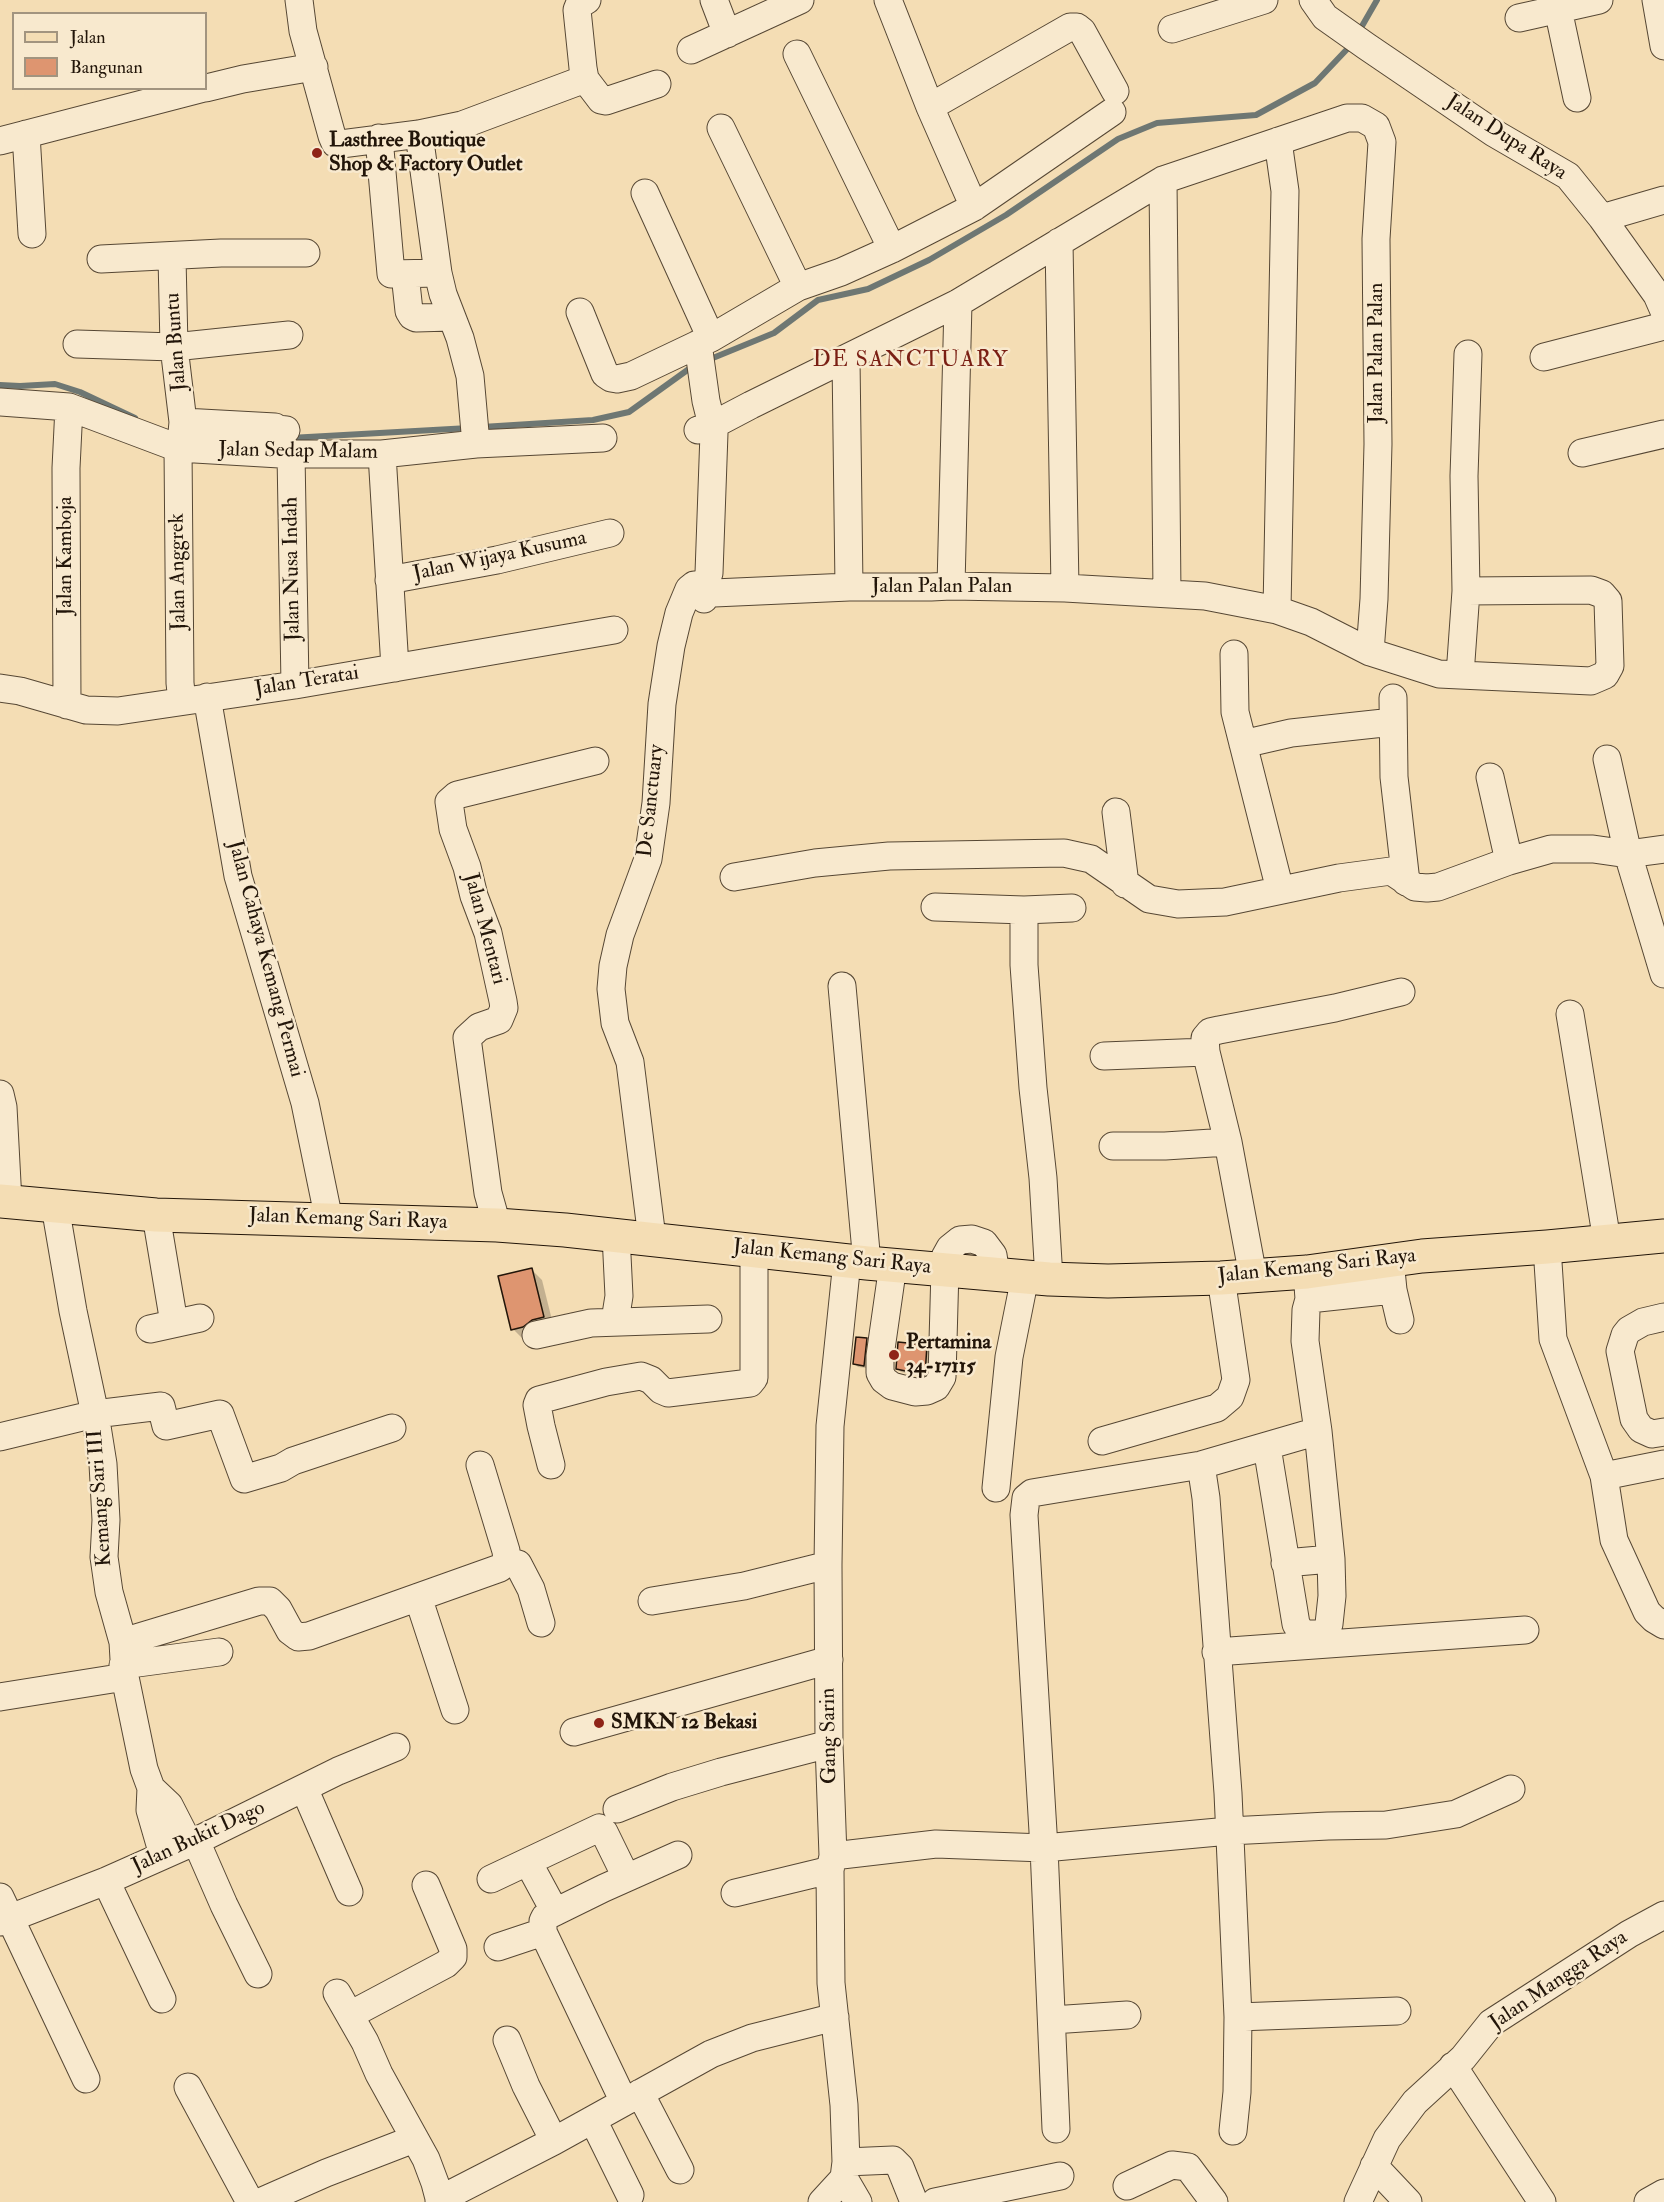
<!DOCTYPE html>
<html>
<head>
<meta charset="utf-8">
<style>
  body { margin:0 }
  #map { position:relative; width:1664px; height:2202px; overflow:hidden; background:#f4ddb4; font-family:"IM FELL Double Pica",serif }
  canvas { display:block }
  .legend { position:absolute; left:12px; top:12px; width:195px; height:78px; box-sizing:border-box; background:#f8e9ce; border:2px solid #a2947f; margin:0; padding:8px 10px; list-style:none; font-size:18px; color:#221509 }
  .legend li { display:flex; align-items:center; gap:12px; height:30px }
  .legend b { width:30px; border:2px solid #a2947f }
</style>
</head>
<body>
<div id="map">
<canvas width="1664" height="2202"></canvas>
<ul class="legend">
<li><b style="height:8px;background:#f4ddb4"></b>Jalan</li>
<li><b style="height:16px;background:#de9570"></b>Bangunan</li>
</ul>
</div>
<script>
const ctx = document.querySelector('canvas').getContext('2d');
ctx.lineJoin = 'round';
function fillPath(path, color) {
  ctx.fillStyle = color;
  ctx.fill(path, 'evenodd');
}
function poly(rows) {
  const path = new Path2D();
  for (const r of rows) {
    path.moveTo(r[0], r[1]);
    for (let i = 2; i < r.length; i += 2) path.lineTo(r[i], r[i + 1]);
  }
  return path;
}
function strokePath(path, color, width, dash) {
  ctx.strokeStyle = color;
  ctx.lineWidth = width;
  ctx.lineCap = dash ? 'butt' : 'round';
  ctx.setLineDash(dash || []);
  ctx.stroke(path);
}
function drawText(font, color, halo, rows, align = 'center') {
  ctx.font = font + ' "IM FELL Double Pica",serif';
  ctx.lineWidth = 5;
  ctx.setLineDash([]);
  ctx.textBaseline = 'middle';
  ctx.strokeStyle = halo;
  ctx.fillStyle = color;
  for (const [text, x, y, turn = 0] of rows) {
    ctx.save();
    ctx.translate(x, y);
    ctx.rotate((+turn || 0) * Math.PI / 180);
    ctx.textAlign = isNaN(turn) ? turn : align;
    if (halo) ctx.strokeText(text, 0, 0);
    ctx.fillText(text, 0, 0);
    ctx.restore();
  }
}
fillPath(poly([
  [531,1269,542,1280,554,1328,534,1337,524,1340,513,1329],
  [866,1340,869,1343,867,1368,858,1367,855,1364],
  [926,1346,930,1350,928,1377,901,1372,898,1369]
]), '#0003');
strokePath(poly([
  [1358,33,1377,0],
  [708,360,774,333,818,300,868,289,929,260,1006,215,1118,139,1157,123,1256,115,1315,83,1351,45],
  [0,385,20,386,55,384,80,392,135,418],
  [482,427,593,420,629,412,693,366],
  [290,438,469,428]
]), '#6e7773', 6);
const building = poly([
  [532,1268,544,1317,532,1320,523,1327,511,1330,498,1276,532,1268],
  [856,1337,867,1338,864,1366,853,1364,856,1337],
  [898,1342,927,1345,925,1375,896,1369,898,1342]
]);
fillPath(building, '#de9570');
strokePath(building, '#221509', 1.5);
const minor = poly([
  [299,0,303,31,332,136,335,143,341,144,419,134,462,125,585,79],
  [587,0,579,5,577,10,583,68,585,79,601,100,606,101,657,84],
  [714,0,727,34],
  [888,0,930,107,974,207],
  [1313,0,1325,17,1366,46,1494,133,1568,176,1602,218,1657,295,1664,311],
  [1656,0,1664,46],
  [1558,9,1577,98],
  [1519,18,1599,0],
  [1172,29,1264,0],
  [691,50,800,0],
  [797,54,892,249],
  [206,88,243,79,314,67],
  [930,107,1070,27,1077,27,1082,31,1115,91],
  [721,128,798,287],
  [26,134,32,234],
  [419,134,438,273,443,294,460,338,470,376,476,444],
  [379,138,391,274,438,273],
  [0,141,204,88],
  [1163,180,1167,593],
  [645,193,711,338],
  [1602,218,1664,200],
  [1059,242,1065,588],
  [172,257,174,347,183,422,181,444,178,448,180,683,182,701],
  [101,259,221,253,306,253],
  [405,274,409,311,412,316,416,318,451,317],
  [580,312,605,374,611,378,617,379,631,376,711,338,798,287,841,272,892,249,974,207,1112,112],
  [77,344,174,347,289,335],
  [698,344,706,401,714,433,709,573,704,588],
  [1544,357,1664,326],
  [846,359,849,587],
  [0,402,69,407,178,448,280,454,382,454,476,444,603,438],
  [183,422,275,427,277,429,286,430],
  [698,430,713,425,751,405,958,303,1163,180,1347,118,1362,118,1376,126,1382,142,1376,239,1378,444,1374,599,1370,652],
  [1582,453,1664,434],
  [291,454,295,685],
  [382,454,395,668],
  [389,580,497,560,610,533],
  [951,586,958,303],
  [706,591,714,593,849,587,931,587,951,586,1065,588,1205,596,1277,610,1311,622,1370,652,1439,674,1460,675,1466,591,1464,476,1468,354],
  [1277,610,1285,191,1278,141],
  [1234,654,1235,712,1280,890],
  [1460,675,1591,681,1605,675,1610,666,1608,601,1602,594,1591,590,1466,591],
  [0,688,20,691,86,710,118,711,295,685,614,630],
  [207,697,238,876,305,1103,329,1220],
  [1393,698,1394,777,1406,882],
  [67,705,66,468,69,407],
  [1243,744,1291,733,1393,722],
  [1607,759,1628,854,1664,974],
  [1490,777,1509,861],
  [1116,812,1125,884],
  [734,877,815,863,889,856,1064,853,1091,859,1149,899,1178,904,1225,902,1339,878,1391,871,1415,887,1427,888,1438,887,1509,861,1551,849,1593,849,1628,854,1664,849],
  [935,907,1024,910,1072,908],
  [1024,910,1024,965,1033,1088,1043,1178,1049,1279],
  [842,986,867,1263],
  [1570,1014,1607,1241],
  [1104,1056,1206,1052],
  [0,1094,3,1107,8,1202],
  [1113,1146,1165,1146,1228,1142],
  [55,1206,73,1311,95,1414,103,1464,106,1520,104,1557,109,1592,123,1642,125,1677,144,1769,151,1788,150,1810,163,1855],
  [156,1215,174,1323],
  [497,1225,488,1193,467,1038,479,1027,499,1020,504,1008,503,1001,488,933,474,896,467,867,453,829,449,802,457,795,595,761],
  [652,1238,630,1062,615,1023,611,989,613,966,620,935,648,859,656,803,662,704,671,646,679,613,689,589,694,585,700,585,704,588,704,599],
  [1547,1247,1553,1339,1604,1476,1614,1540,1647,1612,1654,1619,1664,1625],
  [893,1265,880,1356,880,1373,884,1380,892,1386,915,1392,927,1391,936,1387,942,1377,945,1269,945,1257,950,1248,960,1240,972,1239,984,1243,993,1255,996,1274],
  [1253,1276,1228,1142,1206,1052,1205,1038,1210,1032,1219,1030,1335,1008,1401,992],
  [1393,1290,1400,1320],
  [1309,1299,1393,1290,1390,1260],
  [1664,1317,1643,1322,1629,1330,1625,1335,1620,1351,1634,1419,1641,1429,1652,1434,1664,1432],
  [615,1321,619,1296,616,1235],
  [150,1329,200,1318],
  [536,1335,591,1323,708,1319],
  [0,1437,95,1414,161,1406,166,1426,220,1414,244,1479,281,1468,293,1461,392,1428],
  [1102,1441,1217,1408,1230,1397,1236,1380,1221,1278],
  [1267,1447,1296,1624,1301,1632,1305,1634,1320,1634,1326,1631,1329,1624,1332,1596,1331,1559,1318,1431],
  [551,1465,541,1426,537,1405,539,1400,606,1382,641,1376,651,1380,661,1390,668,1393,750,1383,754,1378,754,1251],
  [1201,1465,1206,1498,1228,1793,1238,2017,1237,2092,1233,2131],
  [1604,1476,1664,1464],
  [996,1488,1009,1357,1025,1277],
  [507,1561,518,1564,531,1589,541,1623],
  [1285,1563,1331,1559],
  [418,1597,455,1710],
  [652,1601,744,1586,828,1565],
  [123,1642,259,1601,270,1601,278,1609,290,1631,298,1637,309,1636,500,1568,507,1561,506,1551,480,1465],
  [1216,1652,1525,1630],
  [123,1665,219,1652],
  [0,1697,125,1677],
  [574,1732,829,1660],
  [151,1788,169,1805,189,1844],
  [304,1788,349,1892],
  [617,1809,672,1787,721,1772,829,1744],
  [196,1841,224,1905,258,1974],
  [833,1856,936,1844,1044,1848,1229,1831,1328,1826,1386,1825,1456,1814,1511,1789],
  [528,1862,555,1912],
  [491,1879,599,1828,604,1832,626,1877],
  [106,1881,162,1999],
  [735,1893,830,1870],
  [0,1897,86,2079],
  [0,1922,106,1881,196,1841,338,1771,396,1747],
  [498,1947,543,1932],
  [337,1993,365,2042,379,2074,426,2159,435,2183,440,2202],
  [350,2015,446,1964,453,1957,453,1949,426,1885],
  [1238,2017,1397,2011],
  [1052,2020,1127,2015],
  [507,2040,526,2086,554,2141],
  [1453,2066,1542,2202],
  [188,2087,250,2202],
  [640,2093,680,2170],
  [624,2102,543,1932,543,1921,545,1917,604,1888,678,1855],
  [593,2120,630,2195],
  [1056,2129,1044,1848,1024,1515,1026,1498,1032,1493,1201,1465,1318,1431,1305,1341,1306,1310,1309,1299,1307,1272],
  [846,2162,893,2160,900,2167,914,2202],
  [1374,2166,1408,2202],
  [844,2178,858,2202],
  [1127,2186,1172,2165,1188,2167,1214,2202],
  [439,2200,554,2141,711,2054,752,2038,835,2017],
  [260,2202,326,2173,414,2139],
  [822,2202,844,2178,846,2162,844,2105,831,1983,830,1870,833,1856,829,1744,828,1565,830,1426,847,1261],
  [935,2202,1060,2176],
  [1358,2202,1387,2139,1415,2102,1463,2058,1491,2023,1629,1934,1664,1915],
  [1648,2202,1664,2193]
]);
const major = poly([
  [0,1201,156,1215,497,1225,565,1230,867,1263,1049,1279,1108,1281,1221,1278,1307,1272,1422,1256,1547,1247,1664,1236]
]);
strokePath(minor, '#564734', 29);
strokePath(major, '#221509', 35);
strokePath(minor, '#f8e9ce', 27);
strokePath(major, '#f4ddb4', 33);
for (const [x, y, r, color] of [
  [317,153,6,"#8f2418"],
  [894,1355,6,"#8f2418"],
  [599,1723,6,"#8f2418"]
]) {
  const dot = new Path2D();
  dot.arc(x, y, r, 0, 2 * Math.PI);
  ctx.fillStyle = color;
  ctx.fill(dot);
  strokePath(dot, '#f8e9ce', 2);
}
drawText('21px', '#221509', '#f8e9ce', [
  ["Jalan Dupa Raya",1506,138,33],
  ["Jalan Buntu",177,342,-94],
  ["Jalan Palan Palan",1377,353,-90],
  ["Jalan Sedap Malam",298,452,1],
  ["Jalan Kamboja",66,556,-90],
  ["Jalan Wijaya Kusuma",500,557,-12],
  ["Jalan Nusa Indah",293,569,-91],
  ["Jalan Anggrek",179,572,-91],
  ["Jalan Palan Palan",942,587],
  ["Jalan Teratai",307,682,-9],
  ["De Sanctuary",652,801,-84],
  ["Jalan Mentari",484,929,75],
  ["Jalan Cahaya Kemang Permai",265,959,75],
  ["Jalan Kemang Sari Raya",348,1220,2],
  ["Jalan Kemang Sari Raya",832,1258,6],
  ["Jalan Kemang Sari Raya",1317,1267,-6],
  ["Kemang Sari III",101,1498,-94],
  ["Gang Sarin",830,1736,-91],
  ["Jalan Bukit Dago",199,1838,-25],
  ["Jalan Mangga Raya",1559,1981,-34]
]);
drawText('bold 21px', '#221509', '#f8e9ce', [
  ["Lasthree Boutique",329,141],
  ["Shop & Factory Outlet",329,165],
  ["Pertamina",906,1343],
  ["34-17115",906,1367],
  ["SMKN 12 Bekasi",611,1723]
], 'left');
ctx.letterSpacing = '1.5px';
drawText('22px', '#7a1f14', '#f8e9ce', [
  ["DE SANCTUARY",911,361]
]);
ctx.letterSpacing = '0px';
</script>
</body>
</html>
